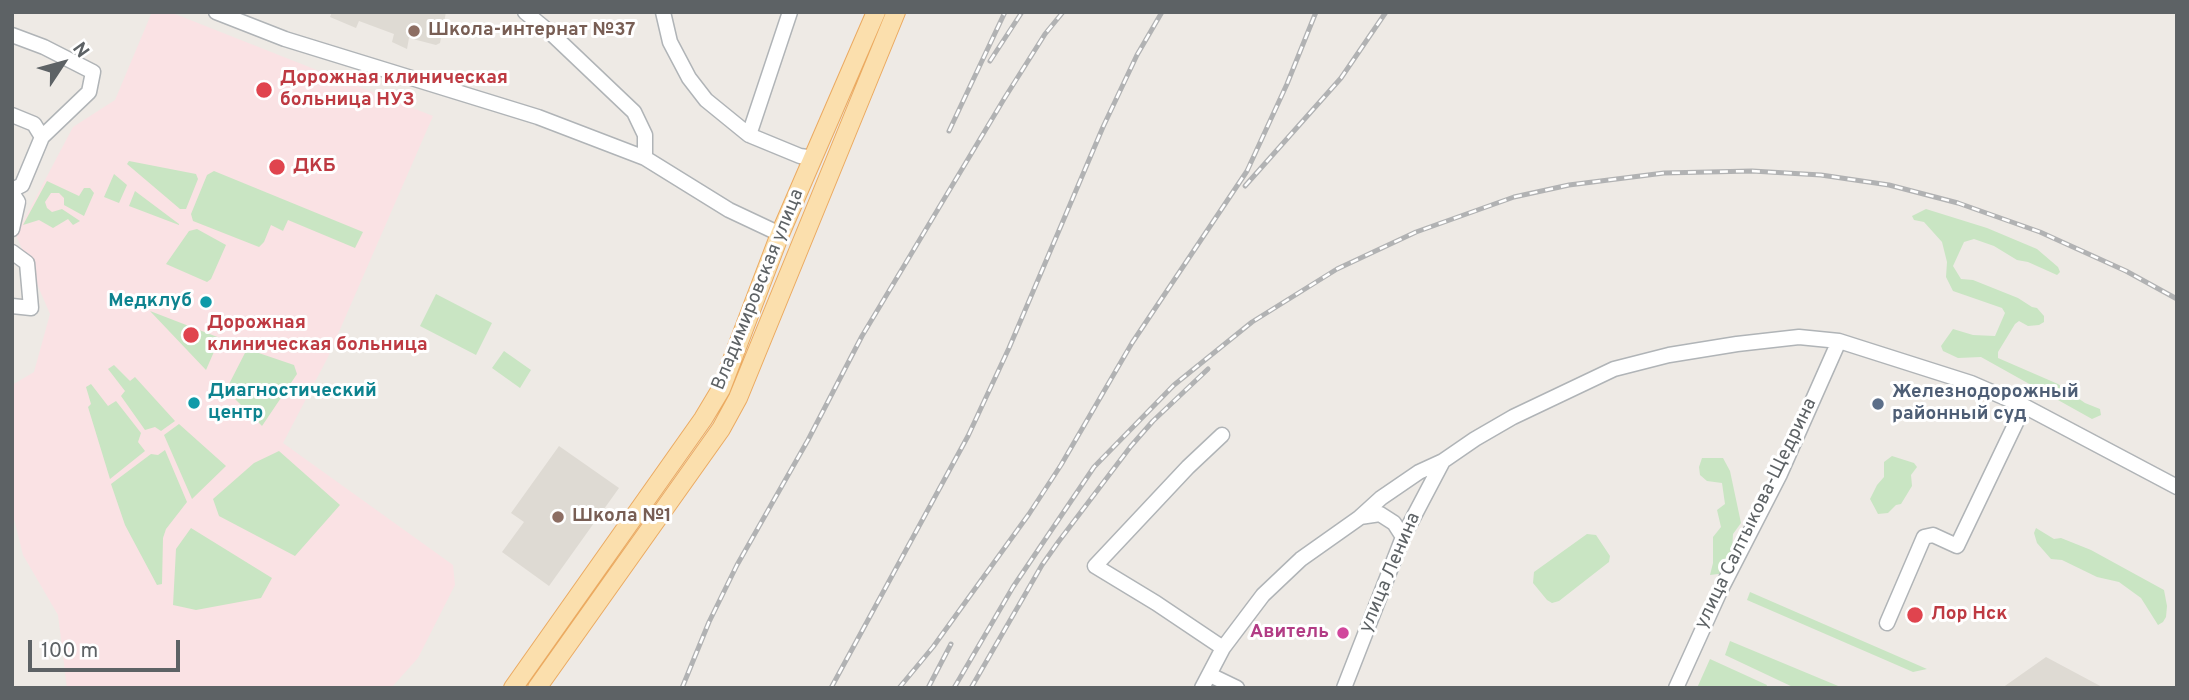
<!DOCTYPE html>
<html>
<head>
<meta charset="utf-8">
<style>
  body { margin:0 }
  #map { position:relative; width:2189px; height:700px; overflow:hidden; background:#eeeae5; font-family:Overpass,sans-serif }
  canvas { display:block }
  .frame { position:absolute; inset:0; border:14px solid #5d6265; pointer-events:none }
  .north { position:absolute; left:28px; top:28px; width:70px; height:70px; -webkit-text-stroke:5px #fff; paint-order:stroke; rotate:54deg; font-size:19px; font-weight:700; line-height:28px; text-align:center; color:#5d6265 }
  .north::after { content:''; display:block; margin:auto; width:24px; height:32px; background:#5d6265; clip-path:polygon(50% 0,100% 100%,50% 72%,0 100%) }
  .scale { position:absolute; left:28px; top:640px; width:152px; height:32px; box-sizing:border-box; border:4px solid #5d6265; border-top:0; padding-left:9px; font-size:21px; line-height:24px; white-space:nowrap; color:#5d6265; -webkit-text-stroke:5px #fff; paint-order:stroke }
</style>
</head>
<body>
<div id="map">
<canvas width="2189" height="700"></canvas>
<div class="frame"></div>
<div class="north">N</div>
<div class="scale">100 m</div>
</div>
<script>
const ctx = document.querySelector('canvas').getContext('2d');
ctx.lineJoin = 'round';
function fillPath(path, color) {
  ctx.fillStyle = color;
  ctx.fill(path, 'evenodd');
}
function poly(rows) {
  const path = new Path2D();
  for (const r of rows) {
    path.moveTo(r[0], r[1]);
    for (let i = 2; i < r.length; i += 2) path.lineTo(r[i], r[i + 1]);
  }
  return path;
}
function strokePath(path, color, width, dash) {
  ctx.strokeStyle = color;
  ctx.lineWidth = width;
  ctx.lineCap = dash ? 'butt' : 'round';
  ctx.setLineDash(dash || []);
  ctx.stroke(path);
}
function drawText(font, color, halo, rows, align = 'center') {
  ctx.font = font + ' Overpass,sans-serif';
  ctx.lineWidth = 6;
  ctx.setLineDash([]);
  ctx.textBaseline = 'middle';
  ctx.strokeStyle = halo;
  ctx.fillStyle = color;
  for (const [text, x, y, turn = 0] of rows) {
    ctx.save();
    ctx.translate(x, y);
    ctx.rotate((+turn || 0) * Math.PI / 180);
    ctx.textAlign = isNaN(turn) ? turn : align;
    if (halo) ctx.strokeText(text, 0, 0);
    ctx.fillText(text, 0, 0);
    ctx.restore();
  }
}
fillPath(poly([
  [332,12,446,12,440,43,436,45,409,38,407,49,392,42,394,34,359,21,356,28,330,17],
  [559,446,619,488,549,586,502,552,524,522,511,513],
  [2046,657,2104,688,2002,688]
]), '#dedad3');
fillPath(poly([
  [152,12,170,12,433,116,328,357,283,443,453,565,455,585,418,658,391,688,67,688,58,615,23,555,12,511,12,385,34,372,50,314,16,235,73,127,115,100]
]), '#fae2e4');
fillPath(poly([
  [129,161,196,174,198,179,186,209,180,209,127,164],
  [214,171,363,232,355,248,288,220,283,231,271,225,264,242,259,247,193,221,191,214,207,175],
  [114,174,127,185,119,203,104,197],
  [47,181,79,196,84,188,90,188,94,193,84,216,64,205,64,198,59,193,51,193,45,202,47,208,52,212,62,209,80,221,73,225,68,219,53,228,39,220,23,225],
  [135,191,179,224,179,225,129,206],
  [1926,209,1987,228,2037,249,2058,267,2060,272,2057,275,2028,262,2017,260,1994,246,1974,239,1964,242,1953,266,1961,279,1973,280,2018,298,2032,307,2037,308,2044,316,2044,322,2039,325,2028,326,2019,321,2015,324,1998,352,1998,358,2058,384,2085,403,2100,409,2101,415,2092,419,1981,357,1958,358,1943,351,1941,346,1953,329,1973,335,1995,336,2005,313,2002,308,1953,291,1946,277,1947,262,1942,242,1924,222,1914,220,1912,216],
  [197,229,226,245,211,279,207,282,166,264,189,231],
  [436,294,492,323,476,355,420,326],
  [150,311,220,338,206,370],
  [247,349,294,365,297,374,262,426,226,390],
  [504,351,531,370,520,388,492,368],
  [114,365,130,381,135,377,175,421,161,431,155,427,145,430,121,396,125,391,108,369],
  [91,384,108,406,116,401,141,433,138,442,145,451,110,479,88,407,91,404,86,387],
  [179,424,226,466,192,499,164,435],
  [165,450,187,502,166,529,163,538,162,584,157,585,125,525,111,484,151,454,158,455],
  [279,451,340,505,295,556,219,516,213,499,254,463],
  [1892,456,1914,463,1917,467,1911,475,1912,486,1901,504,1896,505,1888,513,1878,514,1870,499,1877,485,1884,477,1884,462],
  [1702,458,1723,458,1730,471,1741,523,1733,534,1731,567,1726,573,1710,575,1713,563,1713,537,1721,527,1717,510,1725,504,1722,483,1707,481,1700,475,1699,467],
  [191,528,272,578,261,598,196,610,173,605,176,549],
  [2036,528,2054,539,2061,538,2091,550,2164,590,2167,606,2166,617,2163,622,2158,625,2141,598,2119,582,2097,577,2062,560,2051,559,2037,543,2034,533],
  [1587,534,1596,535,1610,556,1609,562,1559,601,1552,603,1547,600,1533,583,1534,572],
  [1750,592,1927,669,1913,672,1747,600],
  [1730,641,1843,688,1795,688,1725,655],
  [1710,659,1767,685,1766,688,1697,688]
]), '#c9e5c3');
const minor = poly([
  [216,12,285,39,538,117,645,158,729,210,780,234],
  [525,12,553,35,634,112,645,135,645,158],
  [663,12,670,42,689,78,706,100,749,135],
  [790,12,749,135,800,156,814,158],
  [12,35,44,47,93,72,89,92,42,137,22,185,12,190],
  [12,115,34,124,42,137],
  [12,193,18,202,12,229],
  [12,252,27,263,31,308,12,306],
  [1222,435,1188,467,1095,566,1156,603,1223,648],
  [1360,517,1380,514,1394,523,1403,537],
  [1887,623,1924,537,1933,535,1957,546,2024,406],
  [1210,675,1237,688],
  [1202,688,1223,648,1263,595,1301,559,1359,518,1381,498,1419,472,1443,461,1475,439,1513,417,1614,369,1669,355,1737,344,1799,337,1839,341,1971,383,2024,406,2177,487],
  [1344,688,1403,537,1443,461],
  [1676,688,1720,591,1780,474,1839,341]
]);
const major = poly([
  [513,688,703,419,721,389,780,234,876,12],
  [537,688,721,429,738,398,896,12]
]);
strokePath(minor, '#b0b4b7', 17);
strokePath(major, '#ebaa61', 20);
strokePath(minor, '#fff', 14);
strokePath(major, '#fbdfad', 18);
const rail = poly([
  [990,61,1022,12],
  [949,131,1005,12],
  [1245,186,1341,78,1386,12],
  [682,688,709,622,737,565,808,440,862,336,1004,99,1045,34,1063,12],
  [831,688,968,436,1009,348,1103,127,1137,55,1162,12],
  [899,688,933,647,1029,514,1061,465,1132,343,1247,171,1287,84,1316,12],
  [928,688,951,644],
  [954,688,1013,587,1094,467,1174,385,1252,322,1337,269,1416,232,1514,197,1569,185,1664,173,1752,171,1821,175,1889,185,1958,203,2040,232,2126,271,2177,299],
  [971,688,1042,565,1059,541,1131,446,1153,421,1208,369]
]);
strokePath(rail, '#b1b2b3', 5);
strokePath(rail, '#fff', 2.5, [8]);
for (const [x, y, r, color] of [
  [414,31,7,"#8d6e63"],
  [264,90,9,"#e0444e"],
  [277,167,9,"#e0444e"],
  [206,302,7,"#0f9aa8"],
  [191,335,9,"#e0444e"],
  [194,403,7,"#0f9aa8"],
  [1878,404,7,"#5c6f8a"],
  [558,517,7,"#8d6e63"],
  [1915,615,9,"#e0444e"],
  [1343,633,7,"#d1479c"]
]) {
  const dot = new Path2D();
  dot.arc(x, y, r, 0, 2 * Math.PI);
  ctx.fillStyle = color;
  ctx.fill(dot);
  strokePath(dot, '#fff', 2.5);
}
drawText('bold 19px', '#785e54', '#fff', [
  ["Школа-интернат №37",428,31],
  ["Школа №1",572,517]
], 'left');
drawText('bold 19px', '#be3a42', '#fff', [
  ["Дорожная клиническая",280,79],
  ["больница НУЗ",280,101],
  ["ДКБ",293,167],
  ["Дорожная",207,324],
  ["клиническая больница",207,346],
  ["Лор Нск",1931,615]
], 'left');
drawText('19px', '#5d6265', '#fff', [
  ["Владимировская улица",759,290,-68],
  ["улица Салтыкова-Щедрина",1757,514,-64],
  ["улица Ленина",1391,573,-67]
]);
drawText('bold 19px', '#0d838f', '#fff', [
  ["Медклуб",192,302],
  ["Диагностический",208,392,"left"],
  ["центр",208,414,"left"]
], 'right');
drawText('bold 19px', '#4e5e75', '#fff', [
  ["Железнодорожный",1892,393],
  ["районный суд",1892,415]
], 'left');
drawText('bold 19px', '#b23c85', '#fff', [
  ["Авитель",1329,633]
], 'right');
</script>
</body>
</html>
